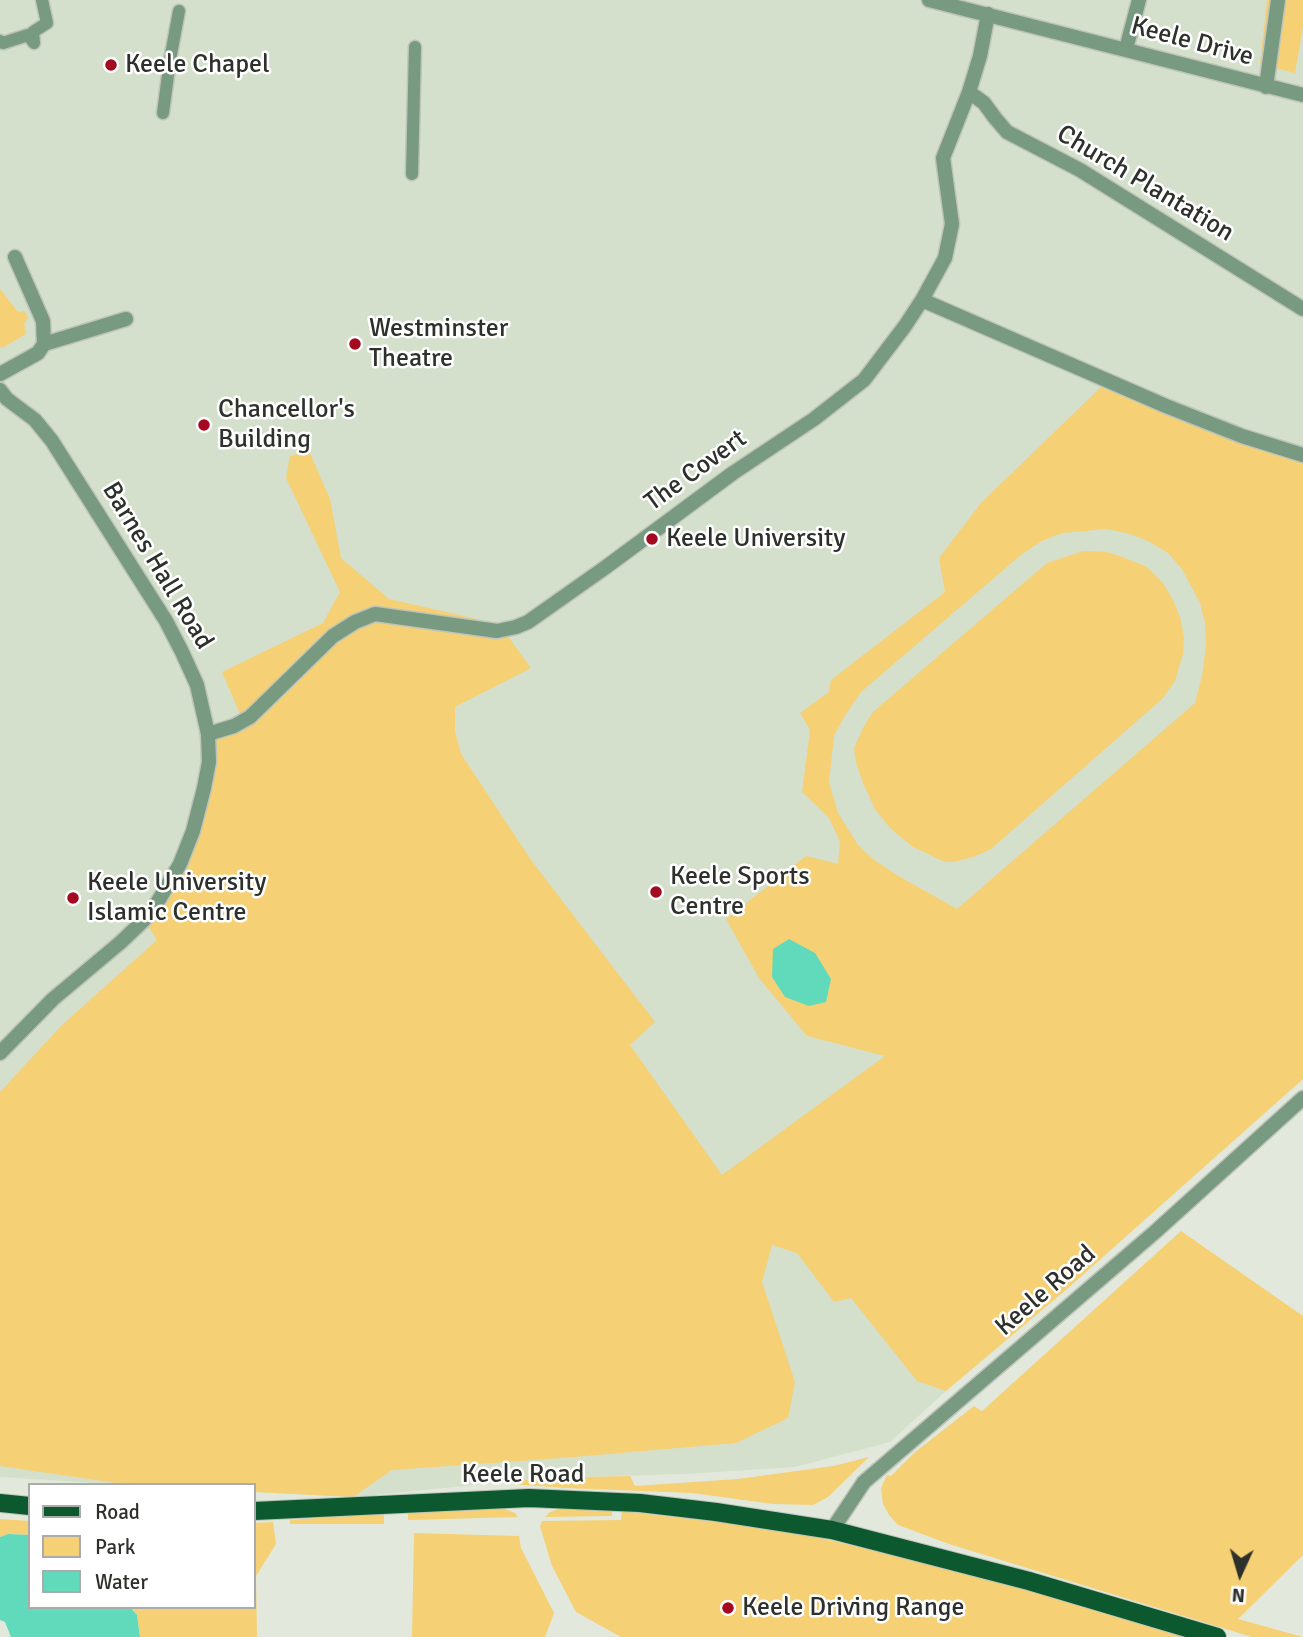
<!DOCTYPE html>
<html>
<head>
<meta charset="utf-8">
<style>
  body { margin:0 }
  #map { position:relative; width:1303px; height:1637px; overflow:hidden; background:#e2e9dc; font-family:Signika,sans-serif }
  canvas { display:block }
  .legend { position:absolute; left:28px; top:1483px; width:228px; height:126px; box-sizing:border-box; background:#fff; border:2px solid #abacaa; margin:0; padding:9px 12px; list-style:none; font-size:21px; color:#2d302b }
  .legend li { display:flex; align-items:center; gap:14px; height:35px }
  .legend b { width:35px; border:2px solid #abacaa }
  .north { position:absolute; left:1205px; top:1539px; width:70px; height:70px; -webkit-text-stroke:5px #fff; paint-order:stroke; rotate:184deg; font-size:19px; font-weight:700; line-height:28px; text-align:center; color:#2d302b }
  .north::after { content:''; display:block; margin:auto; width:24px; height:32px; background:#2d302b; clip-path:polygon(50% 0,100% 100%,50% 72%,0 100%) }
</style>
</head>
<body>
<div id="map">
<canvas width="1303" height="1637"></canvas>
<ul class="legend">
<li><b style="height:9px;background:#0c592f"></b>Road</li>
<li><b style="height:19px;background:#f5d075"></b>Park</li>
<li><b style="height:19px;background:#61dabc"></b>Water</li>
</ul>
<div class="north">N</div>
</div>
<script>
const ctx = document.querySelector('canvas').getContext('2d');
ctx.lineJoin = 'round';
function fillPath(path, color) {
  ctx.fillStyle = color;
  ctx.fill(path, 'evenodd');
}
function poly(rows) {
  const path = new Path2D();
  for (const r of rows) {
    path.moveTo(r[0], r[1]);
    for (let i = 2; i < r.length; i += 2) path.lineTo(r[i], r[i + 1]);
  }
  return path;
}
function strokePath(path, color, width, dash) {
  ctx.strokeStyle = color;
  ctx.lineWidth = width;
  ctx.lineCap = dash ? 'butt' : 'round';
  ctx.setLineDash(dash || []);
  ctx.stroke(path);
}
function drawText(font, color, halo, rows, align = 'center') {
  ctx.font = font + ' Signika,sans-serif';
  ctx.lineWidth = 5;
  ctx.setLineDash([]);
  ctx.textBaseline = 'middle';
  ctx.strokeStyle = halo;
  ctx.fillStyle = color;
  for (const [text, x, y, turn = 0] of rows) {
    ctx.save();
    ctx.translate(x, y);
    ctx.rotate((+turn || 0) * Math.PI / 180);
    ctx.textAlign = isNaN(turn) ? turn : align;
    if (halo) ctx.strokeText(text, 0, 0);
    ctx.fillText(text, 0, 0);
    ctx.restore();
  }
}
fillPath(poly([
  [0,0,1303,0,1303,1079,1068,1288,946,1391,890,1442,795,1467,685,1474,545,1478,353,1497,254,1492,254,1485,129,1485,0,1477]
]), '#d4e0cb');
fillPath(poly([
  [1267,0,1303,0,1303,26,1295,73,1260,64],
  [0,289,18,312,25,311,28,319,24,323,26,334,2,348,0,346],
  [1101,387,1215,434,1303,462,1303,1079,1068,1288,946,1391,917,1381,851,1298,834,1302,797,1253,772,1245,762,1282,795,1382,788,1418,736,1443,562,1458,392,1470,353,1497,254,1492,254,1485,130,1485,0,1466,0,1092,62,1025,157,940,144,920,193,831,208,734,243,721,222,672,323,623,340,592,286,478,290,456,309,451,330,499,341,558,389,599,499,624,531,668,455,707,455,731,461,754,531,860,655,1022,630,1045,722,1175,885,1056,807,1036,759,978,726,919,806,856,838,864,840,841,829,818,802,792,810,730,800,713,829,692,831,680,945,592,939,558,981,503],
  [1107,529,1130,534,1148,541,1168,553,1182,569,1200,603,1205,623,1206,646,1202,676,1195,703,957,909,895,874,873,859,858,845,838,813,829,782,834,736,844,717,861,692,1022,554,1042,541,1062,533],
  [1083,551,1107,552,1125,558,1147,567,1163,583,1173,600,1180,617,1184,637,1183,654,1175,681,1162,699,991,849,973,857,954,862,945,862,913,847,890,828,875,809,863,783,856,762,854,748,864,726,873,712,1047,563],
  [1181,1231,1303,1316,1303,1555,1238,1619,1303,1637,1252,1637,949,1544,898,1525,889,1515,883,1504,881,1488,887,1475,891,1476,915,1452,974,1406,982,1411],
  [869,1457,828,1497,813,1505,773,1504,692,1493,566,1488,497,1483,545,1478,630,1476,635,1486,738,1479,833,1466],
  [502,1508,515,1513,518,1517,408,1520,408,1512],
  [571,1508,612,1511,612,1516,545,1517,550,1512,559,1509],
  [622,1511,750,1526,811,1536,863,1548,1035,1592,1183,1637,621,1637,576,1612,552,1566,540,1526,542,1521,621,1520],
  [384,1513,384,1524,290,1524,290,1520],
  [0,1519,30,1521,30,1535,8,1534,0,1537],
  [273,1522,276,1544,256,1576,257,1637,140,1637,137,1615,130,1607,254,1607,254,1523],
  [414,1533,519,1536,521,1548,554,1613,545,1637,412,1637]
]), '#f5d075');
fillPath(poly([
  [789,939,815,953,831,979,826,1002,809,1006,785,997,772,977,773,949],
  [8,1534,30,1535,30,1607,130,1607,137,1615,140,1637,11,1637,5,1622,0,1620,0,1537]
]), '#61dabc');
const pedestrian = poly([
  [0,41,3,43,28,35,34,43],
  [34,43,33,32,47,23,42,0],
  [163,113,170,60,179,11],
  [412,174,415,47]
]);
const minor = poly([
  [929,0,1303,95],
  [1126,49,1139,0],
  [1266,87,1278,0],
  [969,92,984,103,995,118,1007,132,1080,170,1303,309],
  [15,257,43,321,44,344],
  [922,300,1166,406,1242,436,1303,455],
  [0,374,38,353,44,344,126,319],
  [0,1053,53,999,121,942,144,920,154,908,180,864,193,831,204,788,209,762,208,734,234,726,250,717,333,636,355,622,375,614,497,631,516,627,528,622,606,567,733,473,814,419,864,380,905,326,922,300,945,258,952,224,943,158,969,92,980,56,988,14]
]);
const tertiary = poly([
  [0,390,7,399,35,420,52,441,166,621,182,652,197,685,208,734],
  [832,1530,864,1482,1155,1232,1303,1098]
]);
const primary = poly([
  [0,1503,30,1506],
  [254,1511,529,1498,640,1503,716,1512,832,1530,1029,1581,1217,1637]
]);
strokePath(pedestrian, '#bec4b9', 15);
strokePath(minor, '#bec4b9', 17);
strokePath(tertiary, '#bec4b9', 17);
strokePath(primary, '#bec4b9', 20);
strokePath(pedestrian, '#789a81', 12);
strokePath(minor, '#789a81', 14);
strokePath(tertiary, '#789a81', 14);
strokePath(primary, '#0c592f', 18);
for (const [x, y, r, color] of [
  [111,65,7,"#a40920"],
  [355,344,7,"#a40920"],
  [204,425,7,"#a40920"],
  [652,539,7,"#a40920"],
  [656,892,7,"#a40920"],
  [73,898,7,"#a40920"],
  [728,1608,7,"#a40920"]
]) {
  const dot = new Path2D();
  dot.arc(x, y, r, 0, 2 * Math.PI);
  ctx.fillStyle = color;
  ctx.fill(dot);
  strokePath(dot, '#fff', 2.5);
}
drawText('26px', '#2d302b', '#fff', [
  ["Keele Drive",1192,42,15],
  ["Church Plantation",1145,184,31],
  ["The Covert",696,471,-36],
  ["Barnes Hall Road",157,566,59],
  ["Keele Road",1046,1291,-41],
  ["Keele Road",523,1475]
]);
drawText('26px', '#2d302b', '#fff', [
  ["Keele Chapel",125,65],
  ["Westminster",369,329],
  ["Theatre",369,359],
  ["Chancellor's",218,410],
  ["Building",218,440],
  ["Keele University",666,539],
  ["Keele Sports",670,877],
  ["Centre",670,907],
  ["Keele University",87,883],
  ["Islamic Centre",87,913],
  ["Keele Driving Range",742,1608]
], 'left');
</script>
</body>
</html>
